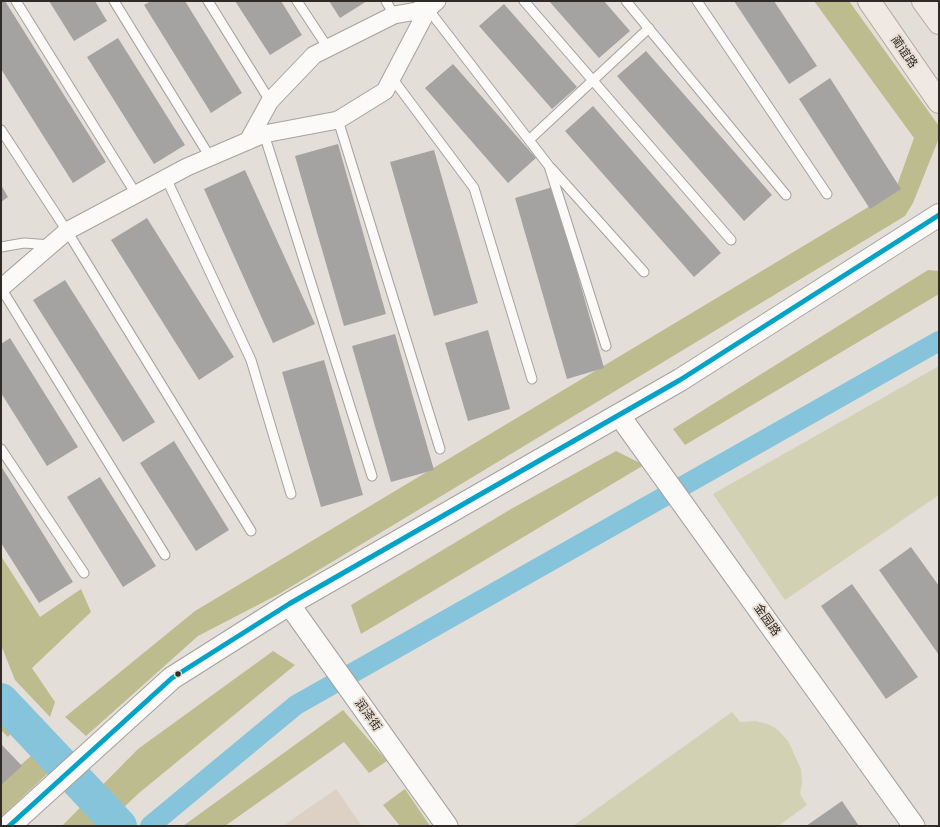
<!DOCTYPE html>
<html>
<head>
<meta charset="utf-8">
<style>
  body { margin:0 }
  #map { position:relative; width:940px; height:827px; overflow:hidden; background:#e4ded8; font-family:Quicksand,sans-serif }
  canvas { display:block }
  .frame { position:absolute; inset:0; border:2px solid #302b27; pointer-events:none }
</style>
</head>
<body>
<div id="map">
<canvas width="940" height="827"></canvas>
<div class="frame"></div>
</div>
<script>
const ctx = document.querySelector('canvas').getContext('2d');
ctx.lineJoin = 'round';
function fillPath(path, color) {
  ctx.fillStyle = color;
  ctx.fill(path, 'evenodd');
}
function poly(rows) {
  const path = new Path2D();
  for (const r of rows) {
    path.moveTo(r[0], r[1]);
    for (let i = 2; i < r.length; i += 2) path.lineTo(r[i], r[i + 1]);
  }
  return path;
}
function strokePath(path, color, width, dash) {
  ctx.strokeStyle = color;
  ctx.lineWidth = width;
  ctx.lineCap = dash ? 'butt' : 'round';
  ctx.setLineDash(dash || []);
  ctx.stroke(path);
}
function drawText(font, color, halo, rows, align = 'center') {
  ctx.font = font + ' Quicksand,"Noto Sans SC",sans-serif';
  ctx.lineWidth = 4;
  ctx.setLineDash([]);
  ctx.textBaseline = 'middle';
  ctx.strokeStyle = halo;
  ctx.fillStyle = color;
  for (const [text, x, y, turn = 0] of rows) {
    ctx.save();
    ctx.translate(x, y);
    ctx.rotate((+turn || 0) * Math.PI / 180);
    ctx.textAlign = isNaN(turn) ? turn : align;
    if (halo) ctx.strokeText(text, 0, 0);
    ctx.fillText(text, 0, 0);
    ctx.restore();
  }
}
fillPath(poly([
  [336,789,362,826,283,826]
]), '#ddd1c5');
fillPath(poly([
  [939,366,939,495,785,600,713,494],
  [732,712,740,722,755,721,768,724,778,730,788,741,801,769,802,783,800,794,807,805,778,826,573,826]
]), '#d2d1b4');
fillPath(poly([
  [814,1,849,1,939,126,939,138,913,203,905,216,279,594,198,636,86,736,65,717,195,611,895,191,914,138],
  [928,270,939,271,939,294,685,445,673,429],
  [616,451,644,465,361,634,351,605,511,509],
  [1,556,40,617,81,589,91,612,32,668,55,702,50,717,15,680,1,645],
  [273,651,295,665,139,793,104,826,62,826,138,749],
  [1,692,23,718,8,737,1,730],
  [343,710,387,761,369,773,344,742,225,826,183,826],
  [46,743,61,761,1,817,1,782],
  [405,789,430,826,400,826,383,805]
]), '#bdbc8f');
strokePath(poly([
  [150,826,296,705,939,341]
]), '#86c4db', 20);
strokePath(poly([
  [1,700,120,826]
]), '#86c4db', 34);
fillPath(poly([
  [5,1,106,162,73,183,1,69,1,2],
  [49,1,95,1,107,21,74,41],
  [151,1,185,1,242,93,211,113,144,5],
  [235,1,281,1,302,35,270,55],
  [329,1,367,1,340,18],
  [549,1,604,1,630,31,599,58],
  [734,1,774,1,817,66,789,84],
  [504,4,577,87,552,109,479,26],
  [118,38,185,145,154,164,87,57],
  [646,51,772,195,744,221,617,76],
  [453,64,536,158,508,183,425,88],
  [830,78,901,189,870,209,799,99],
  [593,106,721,253,694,277,565,131],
  [338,144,386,314,344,326,295,156],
  [434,150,478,303,434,316,390,162],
  [245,170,315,324,273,343,204,189],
  [1,185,8,197,1,202],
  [553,187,604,368,567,379,515,198],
  [147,218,234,357,199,380,111,240],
  [65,280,155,422,123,442,33,300],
  [488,330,510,409,468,421,445,343],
  [395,334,434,470,391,482,352,346],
  [10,338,78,447,47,466,1,393,1,344],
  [324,360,363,495,321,507,282,372],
  [174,441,229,530,196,551,140,463],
  [1,466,73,582,39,603,1,543],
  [100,477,156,566,123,587,67,497],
  [911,547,939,586,939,655,879,570],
  [852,584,918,677,886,699,821,606],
  [1,744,22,766,1,785],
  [842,801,859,826,806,826]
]), '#a5a2a2');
const service = poly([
  [16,1,136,194],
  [114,1,210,157],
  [208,1,270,101],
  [297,1,328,48],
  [386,1,394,15],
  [524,1,731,240],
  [626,1,786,195],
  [697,1,827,194],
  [428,9,549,166,606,346],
  [392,78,474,188,532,379],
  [338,120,440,449],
  [1,130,67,231,251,531],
  [264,134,372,476],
  [529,140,649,28],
  [551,168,644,272],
  [166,178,251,360,291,494],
  [1,247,24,243,51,245],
  [1,288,165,555],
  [1,449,84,573]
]);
const minor = poly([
  [248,141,270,101,314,55,394,15,428,9,423,3],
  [1,288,67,231,187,167,264,134,338,120,385,91,428,9,437,1]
]);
const tertiary = poly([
  [619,415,914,826],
  [289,604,447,826]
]);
const secondary = poly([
  [9,826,172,678,289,604,680,380,939,215]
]);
const primary = poly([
  [869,1,939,102],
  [923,1,939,23]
]);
strokePath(service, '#a6a29d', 11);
strokePath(minor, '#a6a29d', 19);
strokePath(tertiary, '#a6a29d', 23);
strokePath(secondary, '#a6a29d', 24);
strokePath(primary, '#b6a89d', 24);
strokePath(service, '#fbfaf9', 9);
strokePath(minor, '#fbfaf9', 17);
strokePath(tertiary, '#fbfaf9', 21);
strokePath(secondary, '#fbfaf9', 22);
strokePath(primary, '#efe8e3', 22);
strokePath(poly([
  [9,826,172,678,289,604,680,380,939,215]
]), '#02a3c6', 5);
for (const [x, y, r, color] of [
  [178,674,3.5,"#302b27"]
]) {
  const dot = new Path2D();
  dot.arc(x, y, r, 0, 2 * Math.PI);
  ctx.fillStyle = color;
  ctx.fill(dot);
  strokePath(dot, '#e9ded3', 1.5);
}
drawText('12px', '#302b27', '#e9ded3', [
  ["蔺谊路",904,52,55],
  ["金园路",767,620,55],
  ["润泽街",368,715,54]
]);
</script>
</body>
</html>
